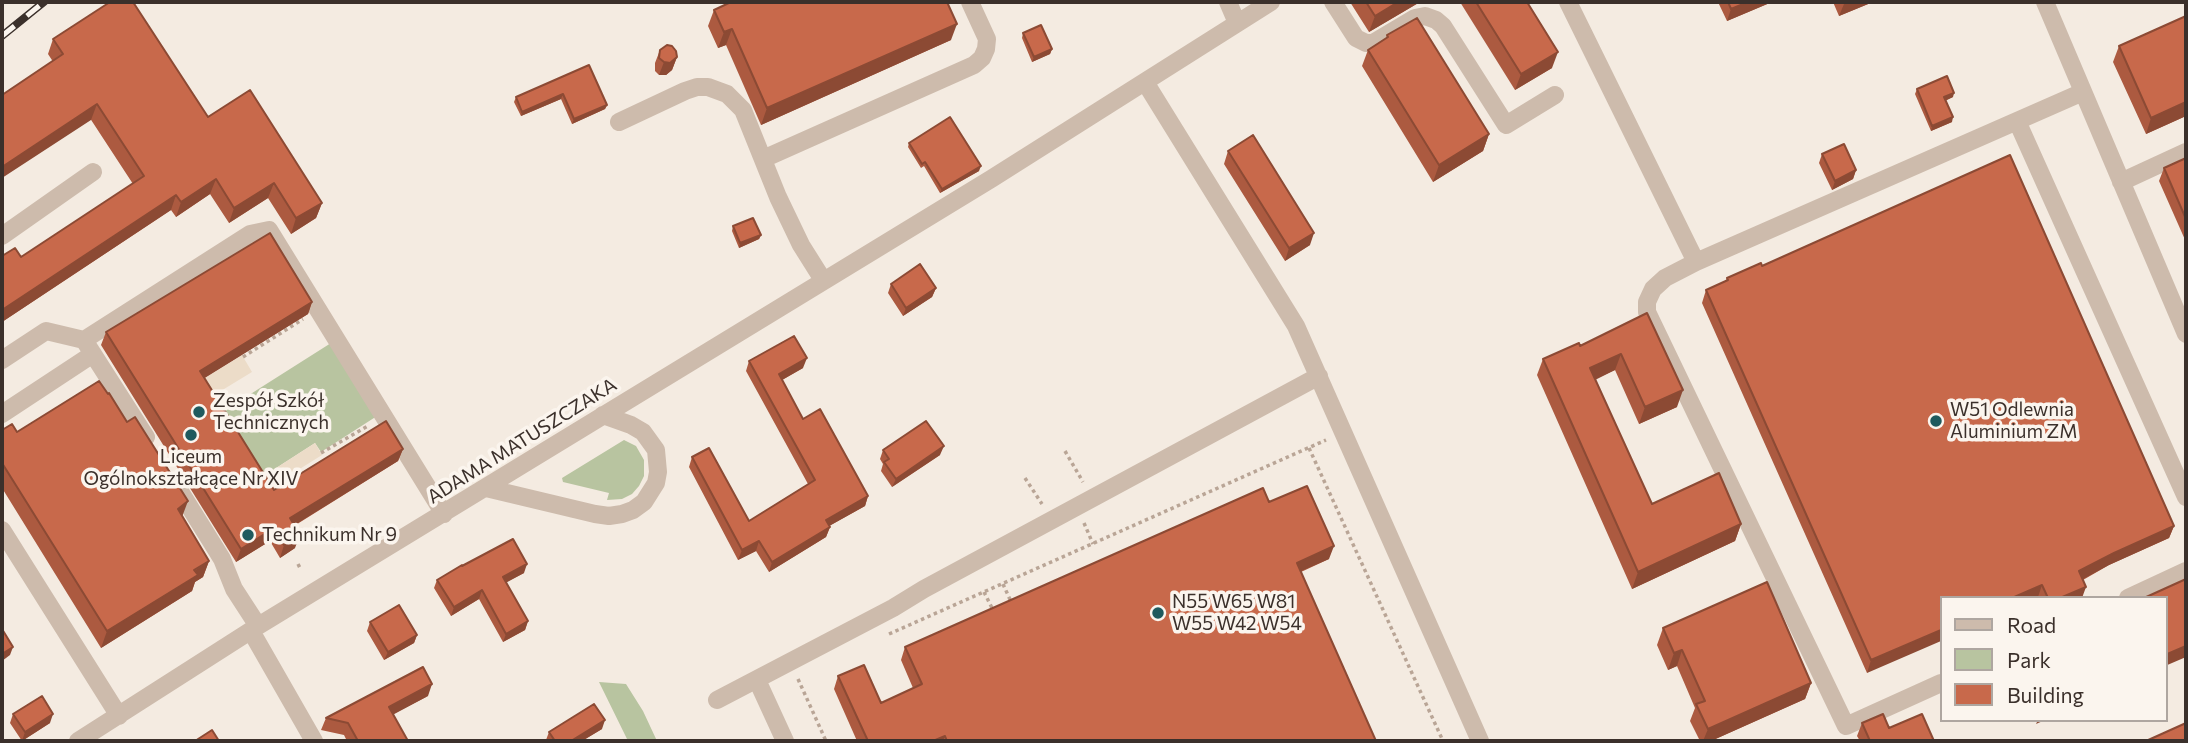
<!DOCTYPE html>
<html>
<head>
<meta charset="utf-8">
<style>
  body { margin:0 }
  #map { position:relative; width:2188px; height:743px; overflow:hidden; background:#f4ebe1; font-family:Commissioner,sans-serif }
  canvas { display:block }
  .frame { position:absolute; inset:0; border:4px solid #3b302b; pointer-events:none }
  .legend { position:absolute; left:1940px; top:596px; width:228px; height:126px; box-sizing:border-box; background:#fbf5ee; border:2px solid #aea6a0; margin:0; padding:9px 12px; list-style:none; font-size:21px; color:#3b302b }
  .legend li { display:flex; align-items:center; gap:14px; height:35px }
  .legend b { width:35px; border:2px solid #aea6a0 }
</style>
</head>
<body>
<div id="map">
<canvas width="2188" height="743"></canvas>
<div class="frame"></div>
<ul class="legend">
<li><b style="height:9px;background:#cdbbac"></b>Road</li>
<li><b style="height:19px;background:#b8c4a0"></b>Park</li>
<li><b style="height:19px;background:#c8694b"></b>Building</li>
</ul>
</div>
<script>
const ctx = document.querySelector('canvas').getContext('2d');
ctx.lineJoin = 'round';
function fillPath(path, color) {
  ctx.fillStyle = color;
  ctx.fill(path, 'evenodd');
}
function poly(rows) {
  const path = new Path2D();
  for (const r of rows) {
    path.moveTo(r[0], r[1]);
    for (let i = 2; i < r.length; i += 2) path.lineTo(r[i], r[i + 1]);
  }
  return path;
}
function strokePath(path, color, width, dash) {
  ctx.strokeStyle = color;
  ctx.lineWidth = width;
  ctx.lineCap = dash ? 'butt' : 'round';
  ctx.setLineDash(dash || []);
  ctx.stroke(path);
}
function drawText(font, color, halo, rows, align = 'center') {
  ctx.font = font + ' Commissioner,sans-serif';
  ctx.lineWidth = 7;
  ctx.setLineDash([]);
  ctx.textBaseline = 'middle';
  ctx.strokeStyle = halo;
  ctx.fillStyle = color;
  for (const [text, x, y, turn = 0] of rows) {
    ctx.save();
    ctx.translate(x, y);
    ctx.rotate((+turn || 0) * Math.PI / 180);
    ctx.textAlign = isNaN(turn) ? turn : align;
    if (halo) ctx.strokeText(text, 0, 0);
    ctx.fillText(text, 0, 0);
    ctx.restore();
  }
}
fillPath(poly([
  [331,343,377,416,321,452,315,443,259,479,219,414],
  [624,440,636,446,644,460,644,476,639,486,632,494,622,499,607,500,609,493,563,482,562,478],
  [599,682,626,684,643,711,657,741,628,741]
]), '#b8c4a0');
fillPath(poly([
  [242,355,252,372,206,400,195,384],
  [315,443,322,455,263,492,256,481]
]), '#ecdcc8');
strokePath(poly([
  [243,357,303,319],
  [1309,448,1443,741],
  [1065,451,1083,482],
  [321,453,368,426],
  [1025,478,1042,504],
  [1084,523,1093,544],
  [298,564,300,568],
  [1003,584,1012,604],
  [984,592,994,612],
  [889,634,1326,440],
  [798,679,826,741]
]), '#b9a596', 3.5, [3.5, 3.5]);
strokePath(poly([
  [1228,2,1237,23],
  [1333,2,1356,38,1366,43,1373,43,1415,18,1425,16,1436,20,1443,26,1506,125,1555,95],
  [1568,2,1696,262,2083,92],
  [2045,2,2186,334],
  [1145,82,1296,326,1480,741],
  [2017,121,2186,497],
  [619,122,685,91,697,87,708,87,727,94,743,110,778,197,801,245,823,280],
  [763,159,974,65,982,58,986,49,987,39,970,2],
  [2121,182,2186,152],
  [2,236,93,172],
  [1696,262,1665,278,1653,289,1647,302,1647,312,1846,726,1941,683],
  [84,340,250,234,269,230,444,514],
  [2,360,46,331,84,340,146,437],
  [2,414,93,354],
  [176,485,222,559,234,589,258,626],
  [486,488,595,514,609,516,622,514,633,510,644,502,656,483,658,472,656,450,643,432,631,425,603,415],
  [2,530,119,716],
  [2128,598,2186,571],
  [251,631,314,741],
  [757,680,785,741],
  [717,700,893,608,924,589,1319,376],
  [78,741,258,626,991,179,1271,2]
]), '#cdbbac', 18);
const rail = poly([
  [2,36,44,2]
]);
strokePath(rail, '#3b302b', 8);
strokePath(rail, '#fbf5ee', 5, [16]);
fillPath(poly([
  [1350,2,1420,2,1369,32],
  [1460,2,1527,2,1552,68,1515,90],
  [1718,2,1772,2,1727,21],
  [1833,2,1873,2,1839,16],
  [714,10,951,40,761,125,726,45,718,48,708,26],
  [2186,16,2186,116,2146,134,2113,62,2119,46],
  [1023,33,1052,49,1050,54,1032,62,1022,38],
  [1387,35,1489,134,1483,151,1433,182,1362,66,1368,50,1386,38],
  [53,39,208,117,322,203,316,218,291,234,268,198,229,223,210,194,176,217,171,210,2,322,2,256,21,257,133,184,48,54],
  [660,50,677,57,672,70,666,75,659,75,655,71,655,63],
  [589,65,607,105,605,109,572,124,561,99,521,116,514,102,516,97],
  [1917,89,1953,97,1946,100,1952,122,1931,131,1915,94],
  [909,143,979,171,940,193,924,166,921,168,908,147],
  [1228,151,1310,245,1285,261,1224,164],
  [1822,154,1856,170,1853,179,1832,190,1819,163],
  [2186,158,2186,242,2159,181,2164,168],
  [733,226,761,235,759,239,739,248,732,231],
  [1762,266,2174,526,2169,538,2109,565,2083,580,2082,598,1941,598,1867,673,1702,303,1706,290,1726,281,1727,278],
  [891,284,936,288,932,297,903,316,888,293],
  [312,302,308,314,204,378,274,490,403,449,398,461,294,526,295,548,280,558,270,541,236,562,101,345,106,332],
  [1647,313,1677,407,1639,424,1615,370,1595,379,1652,504,1741,524,1735,541,1632,589,1537,375,1543,359,1580,346],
  [749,361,803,368,782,380,803,419,868,496,865,506,829,526,830,527,826,537,769,572,756,551,738,560,689,467,692,457,749,521,808,484,746,371],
  [2,430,17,432,182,517,209,561,203,577,195,582,192,591,101,648,2,488],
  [883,450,940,455,892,487,881,471,883,464,880,459],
  [1269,502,1329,559,1301,572,1376,741,857,741,834,689,838,676,881,703,913,688,901,660,905,647],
  [462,566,524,573,506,582,528,621,525,630,503,642,479,599,451,616,434,588,437,580],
  [370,622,417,635,414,643,384,660,367,631],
  [1663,628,1811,683,1805,699,1711,741,1700,741,1690,721,1695,708,1677,666,1668,670,1657,645],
  [428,696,393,714,408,741,347,741,344,735,321,730,326,718],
  [13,714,50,723,22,741,10,723],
  [1862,723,1889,728,1934,741,1860,741,1857,736],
  [602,729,582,741,546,741,546,740,549,732]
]), '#ac5a40');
fillPath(poly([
  [1398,2,1420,2,1369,32,1375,16],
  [1748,2,1772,2,1727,21,1731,9],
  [1848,2,1873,2,1839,16,1844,4],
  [957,24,951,40,761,125,767,108],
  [732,29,726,45,718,48,724,32],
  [1052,49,1050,54,1032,62,1034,57],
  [1558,52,1552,68,1515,90,1521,74],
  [677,57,672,70,666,75,659,75,664,62],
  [1954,93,1953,97,1943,102,1944,97],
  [563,94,561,99,521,116,522,112],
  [2186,102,2186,116,2146,134,2151,118],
  [97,104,91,120,2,178,2,167],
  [607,105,605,109,572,124,574,119],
  [1953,117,1952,122,1931,131,1932,126],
  [1489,134,1483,151,1433,182,1439,165],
  [981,166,979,171,940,193,942,189],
  [1856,170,1853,179,1832,190,1835,181],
  [216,179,210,194,176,217,181,202],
  [274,183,268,198,229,223,234,208],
  [176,195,171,210,2,322,2,310],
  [322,203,316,218,291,234,296,218],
  [1314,233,1310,245,1285,261,1289,248],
  [761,235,759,239,739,248,740,243],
  [936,288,932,297,903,316,906,308],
  [312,302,308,314,195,384,200,371],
  [1621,354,1615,370,1585,385,1590,368],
  [807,358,803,368,775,384,779,374],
  [1683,390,1677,407,1639,424,1645,407],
  [944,446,940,455,892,487,896,479],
  [403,449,398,461,285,531,290,518],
  [868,496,865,506,822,530,826,520],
  [188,501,182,517,178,509],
  [1741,524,1735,541,1632,589,1638,572],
  [2174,526,2169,538,2109,565,2074,584,2079,571,2114,553],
  [830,527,826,537,769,572,772,562],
  [274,528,270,541,236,562,241,549],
  [300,535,295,548,280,558,284,545],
  [759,541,756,551,738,560,742,550],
  [1334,546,1329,559,1292,575,1297,563],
  [209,561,203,577,195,582,192,591,101,648,107,631],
  [527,564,524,573,500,586,503,577],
  [2042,585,2038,597,2012,598],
  [2086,587,2082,598,2060,598],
  [482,590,479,599,451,616,454,607],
  [528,621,525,630,503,642,506,634],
  [1941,630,1941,641,1867,673,1871,660],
  [417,635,414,643,384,660,388,652],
  [2186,646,2186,657,2165,666,2165,655],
  [13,647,10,655,2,661,2,654],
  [1682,650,1677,666,1668,670,1674,653],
  [1811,683,1805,699,1711,741,1703,741,1708,729],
  [432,684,428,696,385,719,389,707],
  [53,714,50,723,22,741,25,732],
  [605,720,602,729,582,741,571,741],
  [2038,720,2045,720,2036,724],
  [945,736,943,741,933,741]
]), '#8c4a34');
const building = poly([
  [110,2,133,2,208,117,250,90,322,203,296,218,274,183,234,208,216,179,181,202,176,195,2,310,2,256,15,248,21,257,144,176,97,104,2,167,2,95,63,54,53,39,110,2],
  [731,2,947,2,957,24,767,108,732,29,724,32,714,10,731,2],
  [1366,2,1398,2,1375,16,1366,2],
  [1476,2,1527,2,1558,52,1521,74,1476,2],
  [1728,2,1748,2,1731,9,1728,2],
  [2186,16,2186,102,2151,118,2119,46,2186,16],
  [1417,18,1489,134,1439,165,1368,50,1388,37,1387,35,1417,18],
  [1041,25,1052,49,1034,57,1023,33,1041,25],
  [667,45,672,46,676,51,677,57,670,63,664,62,659,58,660,50,667,45],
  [589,65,607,105,574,119,563,94,522,112,516,97,589,65],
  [1947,76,1954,93,1944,97,1953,117,1932,126,1917,89,1947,76],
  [950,117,981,166,942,189,925,162,922,164,909,143,950,117],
  [1253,135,1314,233,1289,248,1228,151,1253,135],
  [1844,144,1856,170,1835,181,1822,154,1844,144],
  [2010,155,2174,526,2114,553,2079,571,2086,587,2060,598,2048,598,2042,585,2012,598,1941,598,1941,630,1871,660,1706,290,1728,280,1727,278,1761,263,1762,266,2010,155],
  [2186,158,2186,219,2164,168,2186,158],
  [753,218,761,235,740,243,733,226,753,218],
  [270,233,312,302,200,371,274,490,386,421,403,449,290,518,300,535,284,545,274,528,241,549,106,332,270,233],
  [920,264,936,288,906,308,891,284,920,264],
  [1647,313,1683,390,1645,407,1621,354,1590,368,1652,504,1719,473,1741,524,1638,572,1543,359,1579,343,1580,346,1647,313],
  [794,336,807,358,779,374,803,419,820,409,868,496,826,520,830,527,772,562,759,541,742,550,692,457,709,448,749,521,815,480,749,361,794,336],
  [99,381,108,394,109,393,127,422,135,417,188,501,178,509,209,561,194,570,198,575,107,631,2,463,2,430,12,424,17,432,99,381],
  [926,421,944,446,896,479,884,462,889,459,883,450,926,421],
  [1307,486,1334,546,1297,563,1376,741,947,741,945,736,933,741,868,741,838,676,864,665,881,703,922,684,905,647,1263,488,1269,502,1307,486],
  [513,539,527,564,503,577,528,621,506,634,482,590,454,607,437,580,462,565,462,566,513,539],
  [2186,579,2186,646,2165,655,2165,598,2144,598,2186,579],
  [1767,582,1811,683,1708,729,1696,704,1705,701,1682,650,1674,653,1663,628,1767,582],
  [399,605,417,635,388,652,370,622,399,605],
  [2,629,13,647,2,654,2,629],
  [423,667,432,684,389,707,408,741,358,741,348,723,326,718,423,667],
  [42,696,53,714,25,732,13,714,42,696],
  [594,704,605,720,571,741,555,741,549,732,594,704],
  [1883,714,1889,728,1922,714,1934,741,1870,741,1862,723,1883,714],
  [2186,723,2186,741,2146,741,2186,723],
  [212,730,219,741,195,741,212,730]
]);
fillPath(building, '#c8694b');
strokePath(building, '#8c4a34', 2);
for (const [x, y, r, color] of [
  [199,412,7,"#1f5a5e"],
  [1936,421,7,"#1f5a5e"],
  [191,435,7,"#1f5a5e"],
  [248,535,7,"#1f5a5e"],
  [1158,613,7,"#1f5a5e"]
]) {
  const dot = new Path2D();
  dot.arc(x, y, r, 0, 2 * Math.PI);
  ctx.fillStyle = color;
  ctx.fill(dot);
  strokePath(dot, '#fbf5ee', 2.5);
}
drawText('19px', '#3b302b', '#fbf5ee', [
  ["Zespół Szkół",213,401],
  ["Technicznych",213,423],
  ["W51 Odlewnia",1950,410],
  ["Aluminium ZM",1950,432],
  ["Liceum",191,457,"center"],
  ["Ogólnokształcące Nr XIV",191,479,"center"],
  ["Technikum Nr 9",262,535],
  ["N55 W65 W81",1172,602],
  ["W55 W42 W54",1172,624]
], 'left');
drawText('19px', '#3b302b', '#fbf5ee', [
  ["ADAMA MATUSZCZAKA",522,441,-32]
]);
</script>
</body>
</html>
